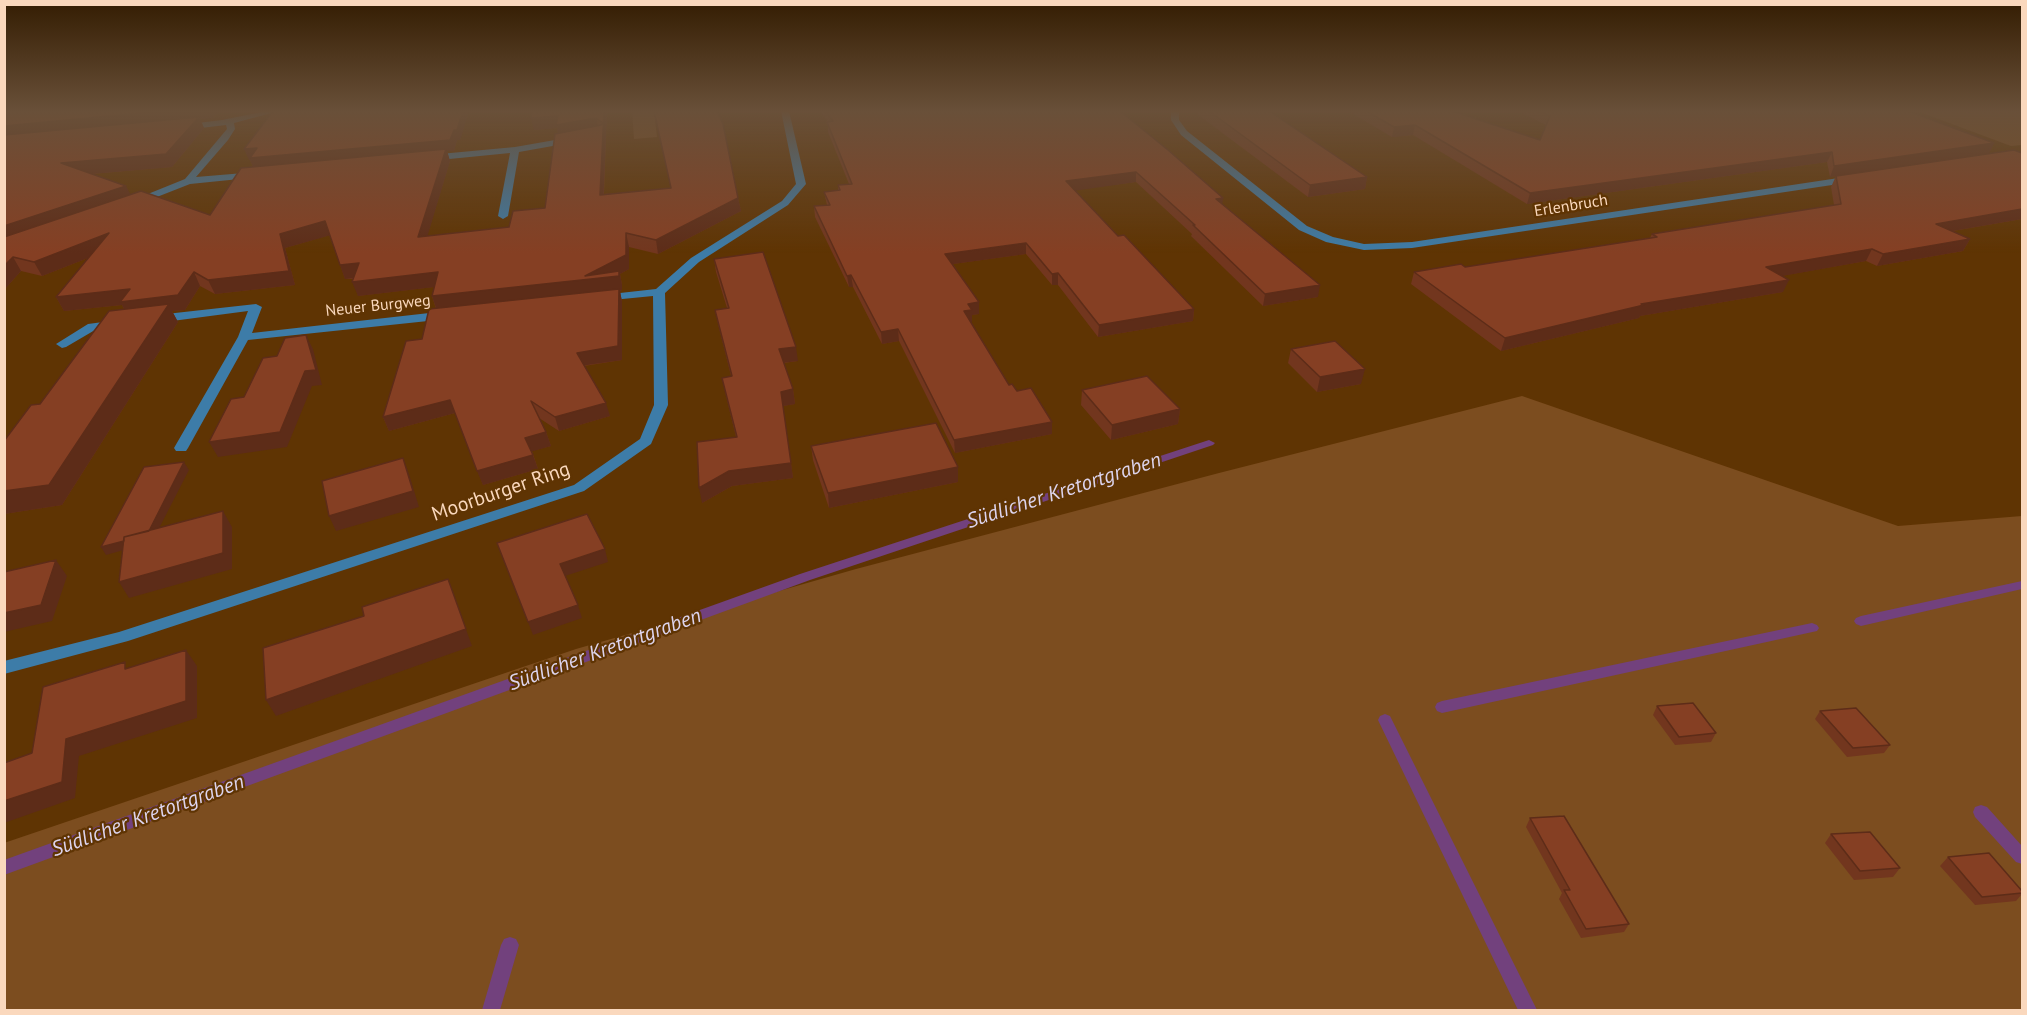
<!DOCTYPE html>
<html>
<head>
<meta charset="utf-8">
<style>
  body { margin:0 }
  #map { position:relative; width:2027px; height:1015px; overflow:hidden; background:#5f3403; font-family:"PT Sans",sans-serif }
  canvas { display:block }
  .frame { position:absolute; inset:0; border:6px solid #fad8bd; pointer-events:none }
</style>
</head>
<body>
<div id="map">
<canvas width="2027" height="1015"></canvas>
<div class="frame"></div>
</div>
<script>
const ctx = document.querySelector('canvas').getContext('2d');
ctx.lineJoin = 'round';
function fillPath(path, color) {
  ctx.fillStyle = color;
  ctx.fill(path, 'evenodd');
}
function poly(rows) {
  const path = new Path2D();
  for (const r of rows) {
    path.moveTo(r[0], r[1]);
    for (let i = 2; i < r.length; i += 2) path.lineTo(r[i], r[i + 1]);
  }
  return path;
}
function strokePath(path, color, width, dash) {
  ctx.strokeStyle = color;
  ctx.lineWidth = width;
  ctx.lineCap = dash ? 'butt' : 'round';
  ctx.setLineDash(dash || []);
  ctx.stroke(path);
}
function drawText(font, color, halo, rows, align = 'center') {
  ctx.font = font + ' "PT Sans",sans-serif';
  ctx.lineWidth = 4.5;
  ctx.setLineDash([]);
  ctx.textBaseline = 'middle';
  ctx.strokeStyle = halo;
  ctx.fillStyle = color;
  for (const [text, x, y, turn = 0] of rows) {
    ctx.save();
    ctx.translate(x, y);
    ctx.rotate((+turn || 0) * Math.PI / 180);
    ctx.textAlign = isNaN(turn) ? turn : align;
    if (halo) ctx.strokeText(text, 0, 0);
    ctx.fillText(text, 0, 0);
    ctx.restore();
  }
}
fillPath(poly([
  [632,111,654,111,657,137,634,139],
  [1917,111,2014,111,2022,113,2022,145,2011,146],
  [1522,396,1898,526,2022,516,2022,1010,5,1010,4,843,576,649,856,569,1219,473]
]), '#7c4d1f');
fillPath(poly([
  [1209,440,1215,443,1213,445,810,580,4,875,4,860,800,574,1209,440],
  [2022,581,2022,589,1861,626,1856,624,1854,621,1856,618,1861,616,2022,581],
  [1812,623,1817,625,1819,628,1817,631,1442,713,1437,711,1435,707,1437,703,1442,701,1812,623],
  [1385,714,1390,716,1537,1010,1518,1010,1378,720,1380,716,1385,714],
  [1981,805,1987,807,2022,846,2022,864,2016,862,1975,817,1973,812,1975,807,1981,805],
  [510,937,516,939,519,945,500,1010,482,1010,501,945,504,939,510,937]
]), '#72417d');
fillPath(poly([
  [266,111,279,111,234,123,235,129,228,140,196,177,256,172,261,175,259,177,190,184,139,204,133,204,133,200,185,179,227,129,226,125,184,130,181,129,181,125,222,120,266,111],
  [781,111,789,111,806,184,788,205,699,262,665,293,668,405,651,444,584,491,128,641,4,674,4,661,119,632,574,485,640,439,654,405,653,296,602,301,596,298,602,295,656,289,691,258,782,201,796,184,781,111],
  [1171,111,1179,111,1179,120,1187,131,1307,226,1333,237,1364,244,1412,242,1852,176,1857,179,1852,182,1412,248,1364,250,1326,242,1299,230,1181,135,1171,120,1171,111],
  [572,137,575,138,575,142,519,152,508,216,503,219,498,216,510,153,429,161,424,158,429,155,515,147,572,137],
  [256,304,262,307,252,333,447,311,453,315,447,319,248,340,188,448,186,451,176,451,174,448,238,337,248,311,157,323,151,319,157,315,256,304],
  [118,320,124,324,122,327,95,330,66,347,62,348,56,344,88,324,118,320]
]), '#3d7ca8');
fillPath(poly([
  [4,111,219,111,213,118,200,119,204,128,172,167,92,174,131,195,210,215,253,167,250,160,249,160,273,111,469,111,460,140,457,140,454,151,447,151,450,161,427,236,509,227,545,208,558,134,557,128,534,130,532,111,607,111,604,194,671,188,654,111,720,115,719,115,738,198,741,211,658,254,629,247,629,269,620,274,622,285,622,290,620,291,622,302,622,360,584,366,610,416,559,431,539,418,546,432,551,446,532,451,538,469,483,485,455,413,389,431,383,417,436,309,432,296,434,287,358,296,353,279,345,279,330,235,285,248,295,285,215,294,200,286,185,310,172,311,178,322,62,505,4,514,4,441,40,404,124,309,122,305,64,311,56,297,88,258,42,276,21,271,4,290],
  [820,111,1120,111,1222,204,1318,297,1263,306,1191,236,1192,234,1136,182,1075,190,1118,236,1194,309,1193,321,1098,337,1058,285,1052,285,1026,254,953,264,979,302,979,314,972,315,972,322,970,322,1009,385,1052,422,1052,434,955,453,899,341,882,344,853,287,849,287,815,217,814,206,827,205,824,192,838,190,838,185,849,184,828,132,828,122],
  [1193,111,1269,111,1367,177,1365,189,1308,197],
  [1348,111,1452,111,1540,140,1546,125,1518,111,1908,111,1994,143,1989,153,1830,177,1827,162,1527,204,1413,135,1392,137],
  [2022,153,2022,219,1953,231,1970,239,1963,251,1877,266,1866,261,1781,276,1783,292,1640,316,1639,318,1501,351,1411,284,1414,272,1465,267,1650,238,1652,234,1834,205,1831,187,1836,176],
  [714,259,798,361,784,363,793,389,795,404,783,406,793,478,732,486,702,503,736,437,725,392,722,378,731,376,718,324,715,310,727,308,716,272],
  [1291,349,1361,384,1317,392,1288,363],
  [1082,390,1180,409,1178,424,1111,440,1081,405],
  [811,446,958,467,958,482,829,508,813,460],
  [1657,706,1716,733,1711,742,1675,745,1653,715],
  [1820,711,1890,745,1884,753,1847,757,1815,719],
  [1530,818,1629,924,1624,932,1581,938,1559,899,1562,893,1526,827],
  [1831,834,1900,868,1893,877,1854,880,1825,843],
  [1948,857,2022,891,2022,894,2016,901,1975,905,1940,866]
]), '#72361e');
fillPath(poly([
  [161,111,219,111,213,118,200,119,204,128,172,167,68,176,4,138,4,126],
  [463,111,469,111,460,140,457,140,454,151,447,151,450,161,423,251,254,169,250,160,249,160,244,149,454,130],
  [604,111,607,111,603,208,600,195],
  [558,116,596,118,599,130,559,137,557,128,534,130,531,118],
  [1415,125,1413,135,1392,137,1394,127],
  [1994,143,1989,153,1830,177,1834,166],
  [1832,152,1827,162,1527,204,1530,193],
  [1136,172,1136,182,1066,192,1066,181],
  [1367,177,1365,189,1308,197,1310,185],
  [126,186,133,199,4,242,4,226],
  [738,198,741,211,658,254,656,240],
  [1223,198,1222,208,1216,199],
  [2022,209,2022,219,1929,235,1936,224],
  [325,221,331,235,285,248,295,285,215,294,208,280,280,234],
  [109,233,116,247,42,276,34,262],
  [626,233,629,247,629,269,620,274,622,285,622,290,620,291,622,302,622,360,580,366,437,311,432,296,585,276],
  [1970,239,1963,251,1877,266,1883,254],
  [1026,243,1026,254,946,265,945,254],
  [1872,249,1866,261,1760,280,1766,267],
  [13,257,21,271,4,290,4,266],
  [359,263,364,277,345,279,340,265],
  [194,272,200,286,185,310,172,311,178,322,62,505,4,514,4,491,128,317,122,305,64,311,56,297],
  [438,272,443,286,358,296,352,282],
  [1058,273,1058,285,1052,285,1052,274],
  [851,275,853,287,849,287,847,276],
  [1789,280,1783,292,1640,316,1639,318,1501,351,1505,338,1641,304],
  [1320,285,1318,297,1263,306,1265,294],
  [979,302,979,314,972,315,972,322,964,323,964,311,968,304],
  [1194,309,1193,321,1098,337,1099,325],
  [898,329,899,341,882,344,881,332],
  [306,335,313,349,322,385,312,386,287,447,218,457,209,442],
  [796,347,798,361,781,363,779,349],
  [1365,369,1361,384,1317,392,1320,377],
  [793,389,795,404,783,406,781,392],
  [450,400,455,413,389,431,383,417],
  [606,403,610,416,559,431,555,417],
  [1180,409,1178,424,1111,440,1112,425],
  [1052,422,1052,434,955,453,954,440],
  [546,432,551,446,530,452,525,438],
  [533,455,538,469,483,485,477,471],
  [403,458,409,474,419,507,336,531,329,516],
  [184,462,189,470,152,542,106,555,101,547],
  [791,463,793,478,732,486,702,503,699,488,729,471],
  [958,467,958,482,829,508,828,493],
  [223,511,232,527,232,569,129,598,119,582],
  [605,549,608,562,565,576,560,564],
  [56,560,67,576,52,621,4,632,4,613],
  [448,579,472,646,276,716,266,700],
  [578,605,582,618,533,635,528,622],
  [186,650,197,666,197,718,79,756,75,798,4,823,4,801,66,739]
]), '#5d2c18');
const building = poly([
  [4,111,161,111,4,126,4,111],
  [273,111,463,111,457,130,454,130,450,140,250,158,257,148,244,149,273,111],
  [532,111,604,111,600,195,671,188,654,111,717,111,723,124,738,198,656,240,626,233,626,255,585,276,619,271,619,276,432,296,438,272,352,282,359,263,340,265,325,221,280,234,289,271,208,280,194,272,178,295,120,302,130,289,56,297,109,233,34,262,13,257,4,266,4,237,141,191,210,215,241,168,446,149,418,237,509,227,513,211,545,208,555,134,601,125,603,123,596,118,556,125,558,116,531,118,532,111],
  [826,111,1120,111,1168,150,1223,198,1216,199,1320,285,1265,294,1193,225,1195,225,1136,172,1066,181,1118,236,1124,235,1194,309,1099,325,1058,273,1052,274,1026,243,945,254,979,302,968,304,972,310,964,311,1009,385,1012,384,1017,391,1031,388,1052,422,954,440,898,329,881,332,851,275,847,276,814,206,830,205,824,192,840,190,838,185,852,184,827,122,833,121,826,111],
  [1209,111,1269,111,1367,177,1310,185,1209,111],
  [1366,111,1452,111,1540,140,1550,116,1539,111,1908,111,1994,143,1834,166,1832,152,1530,193,1415,125,1394,127,1366,111],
  [199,117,166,154,61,163,126,186,4,226,4,135,199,117],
  [2014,150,2022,153,2022,209,1936,224,1970,239,1883,254,1872,249,1766,267,1789,280,1641,304,1644,305,1505,338,1414,272,1461,264,1465,267,1657,237,1652,234,1841,204,1836,176,2014,150],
  [763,252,796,347,779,349,793,389,781,392,791,463,729,471,699,488,697,442,737,437,722,378,732,376,715,310,729,308,714,259,763,252],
  [619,289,618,346,577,353,606,403,555,417,531,401,546,432,525,438,533,455,477,471,450,400,383,417,406,341,422,339,429,309,619,289],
  [169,304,49,485,4,491,4,441,31,405,40,404,109,311,169,304],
  [306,335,316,370,305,371,280,432,209,442,231,399,244,397,263,358,277,356,285,338,306,335],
  [1335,341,1365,369,1320,377,1291,349,1335,341],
  [1147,376,1180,409,1112,425,1082,390,1147,376],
  [936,423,958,467,828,493,811,446,936,423],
  [403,458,413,491,329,516,322,481,403,458],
  [184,462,149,531,124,537,124,541,101,547,144,467,184,462],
  [223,511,223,553,119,582,124,537,223,511],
  [587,514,605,549,560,564,578,605,528,622,497,543,587,514],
  [56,560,41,605,4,613,4,572,56,560],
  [448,579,466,629,266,700,263,648,364,616,362,607,448,579],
  [186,650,186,701,66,739,62,782,4,801,4,763,32,753,43,687,125,662,125,669,186,650],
  [1693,703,1716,733,1679,737,1657,706,1693,703],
  [1856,708,1890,745,1853,748,1820,711,1856,708],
  [1564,816,1629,924,1586,929,1564,890,1570,890,1530,818,1564,816],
  [1870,832,1900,868,1860,871,1831,834,1870,832],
  [1989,853,2022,891,2022,893,1982,897,1948,857,1989,853]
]);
fillPath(building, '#853f23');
strokePath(building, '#5d2c18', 1.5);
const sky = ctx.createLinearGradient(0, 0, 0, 253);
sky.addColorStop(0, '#341d02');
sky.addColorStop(0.44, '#695039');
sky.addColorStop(1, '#69503900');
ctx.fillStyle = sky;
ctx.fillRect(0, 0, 2027, 253);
drawText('16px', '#fad8bd', '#5f3403', [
  ["Erlenbruch",1571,206,-9],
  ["Neuer Burgweg",378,306,-6]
]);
drawText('20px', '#fad8bd', '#5f3403', [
  ["Moorburger Ring",501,492,-19]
]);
drawText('italic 21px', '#ddd4ed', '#5f3403', [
  ["Südlicher Kretortgraben",1064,491,-18],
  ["Südlicher Kretortgraben",605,650,-20],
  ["Südlicher Kretortgraben",148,816,-20]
]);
</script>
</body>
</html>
